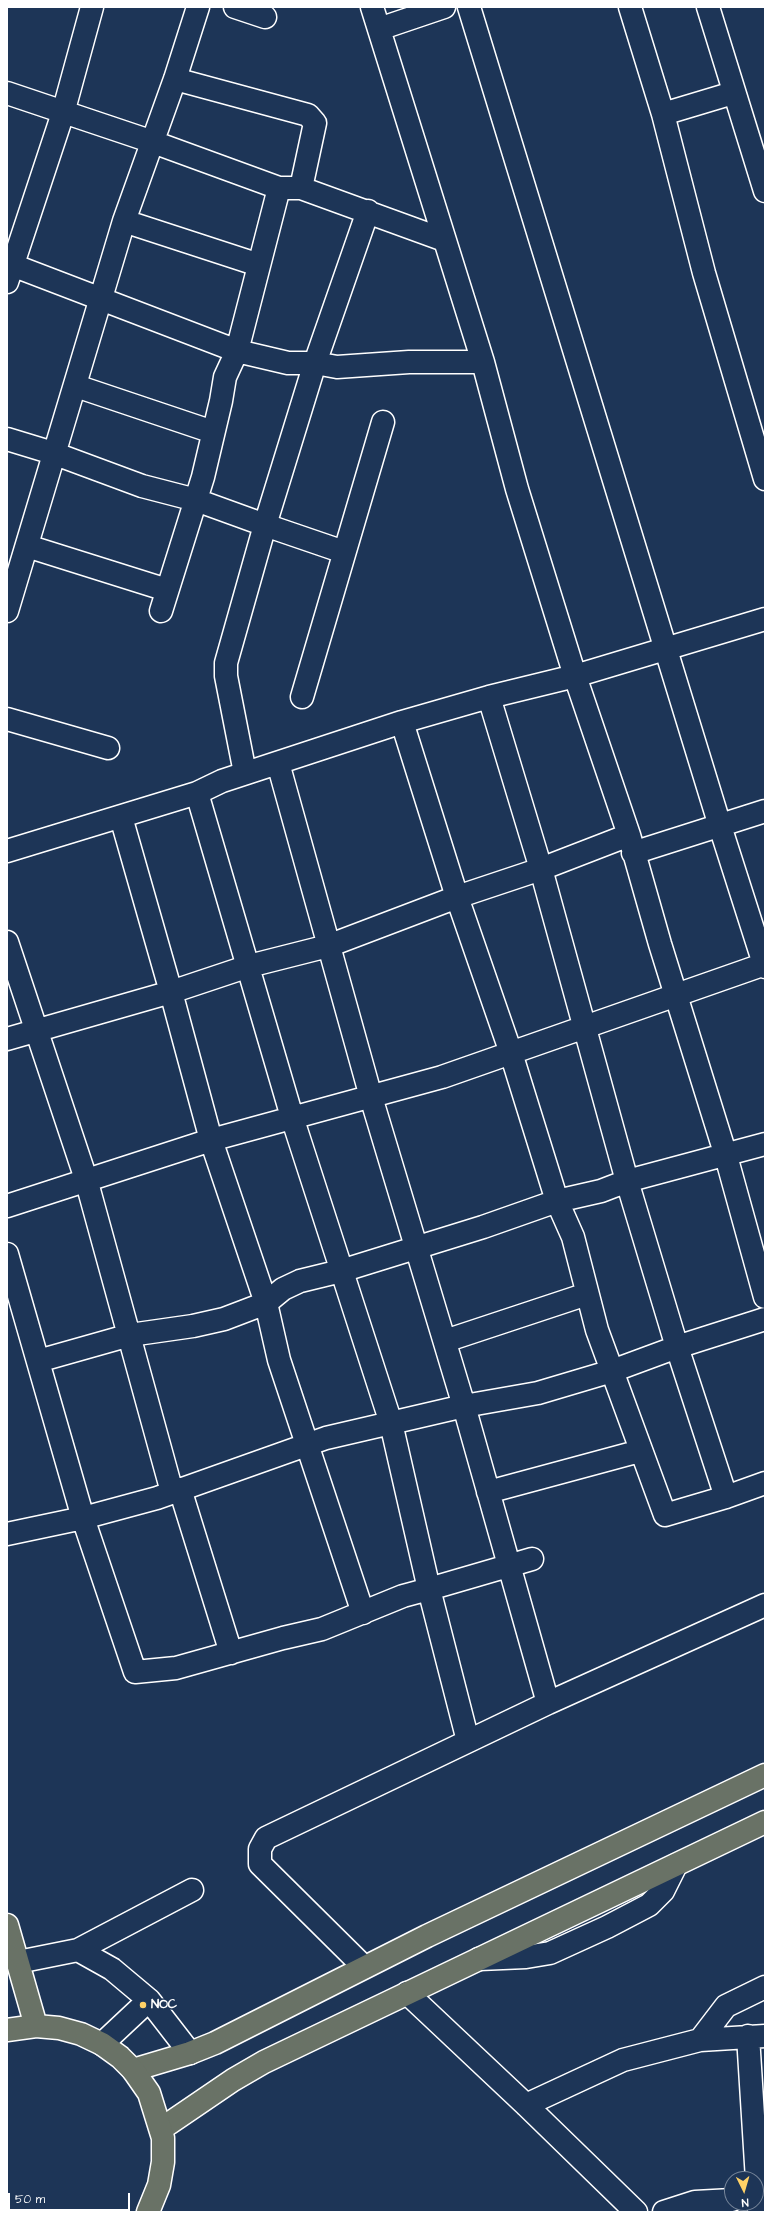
<!DOCTYPE html>
<html>
<head>
<meta charset="utf-8">
<style>
  body { margin:0 }
  #map { position:relative; width:772px; height:2219px; overflow:hidden; background:#1d3557; font-family:"Architects Daughter",sans-serif }
  canvas { display:block }
  .frame { position:absolute; inset:0; border:8px solid #fff; pointer-events:none }
  .north { position:absolute; left:724px; top:2171px; width:40px; height:40px; box-sizing:border-box; background:#1d3557; border:1px solid #77869a; border-radius:50%; rotate:175deg; font-size:11px; font-weight:700; line-height:16px; text-align:center; color:#fff }
  .north::after { content:''; display:block; margin:auto; width:14px; height:18px; background:#ffd166; clip-path:polygon(50% 0,100% 100%,50% 72%,0 100%) }
  .scale { position:absolute; left:8px; top:2193px; width:122px; height:18px; box-sizing:border-box; border:2px solid #fff; border-top:0; padding-left:5px; font-size:12px; line-height:14px; white-space:nowrap; color:#fff; -webkit-text-stroke:3px #1d3557; paint-order:stroke }
</style>
</head>
<body>
<div id="map">
<canvas width="772" height="2219"></canvas>
<div class="frame"></div>
<div class="north">N</div>
<div class="scale">50 m</div>
</div>
<script>
const ctx = document.querySelector('canvas').getContext('2d');
ctx.lineJoin = 'round';
function poly(rows) {
  const path = new Path2D();
  for (const r of rows) {
    path.moveTo(r[0], r[1]);
    for (let i = 2; i < r.length; i += 2) path.lineTo(r[i], r[i + 1]);
  }
  return path;
}
function strokePath(path, color, width, dash) {
  ctx.strokeStyle = color;
  ctx.lineWidth = width;
  ctx.lineCap = dash ? 'butt' : 'round';
  ctx.setLineDash(dash || []);
  ctx.stroke(path);
}
function drawText(font, color, halo, rows, align = 'center') {
  ctx.font = font + ' "Architects Daughter",sans-serif';
  ctx.lineWidth = 3;
  ctx.setLineDash([]);
  ctx.textBaseline = 'middle';
  ctx.strokeStyle = halo;
  ctx.fillStyle = color;
  for (const [text, x, y, turn = 0] of rows) {
    ctx.save();
    ctx.translate(x, y);
    ctx.rotate((+turn || 0) * Math.PI / 180);
    ctx.textAlign = isNaN(turn) ? turn : align;
    if (halo) ctx.strokeText(text, 0, 0);
    ctx.fillText(text, 0, 0);
    ctx.restore();
  }
}
const minor = poly([
  [235,7,265,17],
  [372,7,483,362,517,489,575,676,629,835,660,944,726,1156,765,1297],
  [469,7,720,826,765,967],
  [630,7,663,114,704,273,765,479],
  [708,7,765,191],
  [379,29,444,7],
  [175,79,308,115,315,123,301,188],
  [7,93,153,142,279,188,301,188,444,240],
  [663,114,733,93],
  [124,221,259,265],
  [7,263,237,351,288,363,315,363,337,367,409,362,483,362],
  [7,282,63,113,92,7],
  [76,386,213,432],
  [7,439,53,453,142,486,196,500,265,525,226,663,226,676,245,773],
  [27,546,167,590],
  [344,552,265,525,315,363,368,211],
  [7,611,124,221,175,79,198,7],
  [161,611,203,477,221,401,225,377,237,351,279,188],
  [302,697,383,422],
  [489,697,541,869,627,1181,677,1347,726,1497],
  [7,719,108,748],
  [278,763,371,1097,464,1406,548,1703],
  [7,851,197,793,222,781,402,722,489,697,575,676,765,619],
  [633,853,765,811],
  [7,942,86,1179,172,1492],
  [7,1039,171,992,249,966,328,946,457,897,541,869,629,835],
  [765,1144,627,1181,601,1191,557,1201,573,1237,597,1330,665,1515,726,1497,765,1483],
  [7,1206,211,1140,442,1077,765,964],
  [7,1254,83,1518,135,1672,176,1668,283,1638,322,1629,403,1596,429,1589,391,1423,292,1117,197,793],
  [445,1341,587,1294],
  [38,1361,130,1335,193,1326,224,1319,266,1303,211,1140,171,992,121,817],
  [180,1489,231,1653],
  [488,1492,640,1451],
  [7,1534,83,1518,157,1498,326,1438,464,1406,538,1393,612,1371,677,1347,765,1319],
  [363,1613,279,1360,266,1303,283,1289,300,1281,341,1271,483,1227,557,1201,511,1053,457,897,402,722],
  [468,1741,429,1589,532,1559],
  [78,1950,192,1890],
  [479,1959,526,1957,550,1953,607,1927,649,1905,663,1891,676,1865],
  [18,1962,78,1950,112,1969,149,2000,190,2053],
  [364,1967,260,1864,260,1849,266,1838,548,1703,765,1605],
  [407,1993,526,2105,636,2212],
  [748,2036,759,2212],
  [700,2040,726,2006,765,1987],
  [102,2044,149,2000],
  [526,2105,623,2060,700,2040,765,2036],
  [664,2212,695,2202,732,2200]
]);
const major = poly([
  [133,2070,190,2053,215,2043,427,1936,765,1775],
  [161,2129,233,2080,264,2062,765,1822]
]);
const highway = poly([
  [7,1925,36,2026],
  [7,2030,36,2026,59,2028,81,2034,102,2044,120,2057,133,2070,149,2093,163,2138,163,2162,159,2185,148,2212]
]);
strokePath(minor, '#fff', 25);
strokePath(major, '#fff', 25);
strokePath(highway, '#fff', 25);
strokePath(minor, '#1d3557', 22);
strokePath(major, '#697266', 22);
strokePath(highway, '#697266', 22);
for (const [x, y, r, color] of [
  [143,2005,4,"#ffd166"]
]) {
  const dot = new Path2D();
  dot.arc(x, y, r, 0, 2 * Math.PI);
  ctx.fillStyle = color;
  ctx.fill(dot);
  strokePath(dot, '#1d3557', 1.5);
}
drawText('bold 13px', '#fff', '#1d3557', [
  ["NOC",151,2005]
], 'left');
</script>
</body>
</html>
